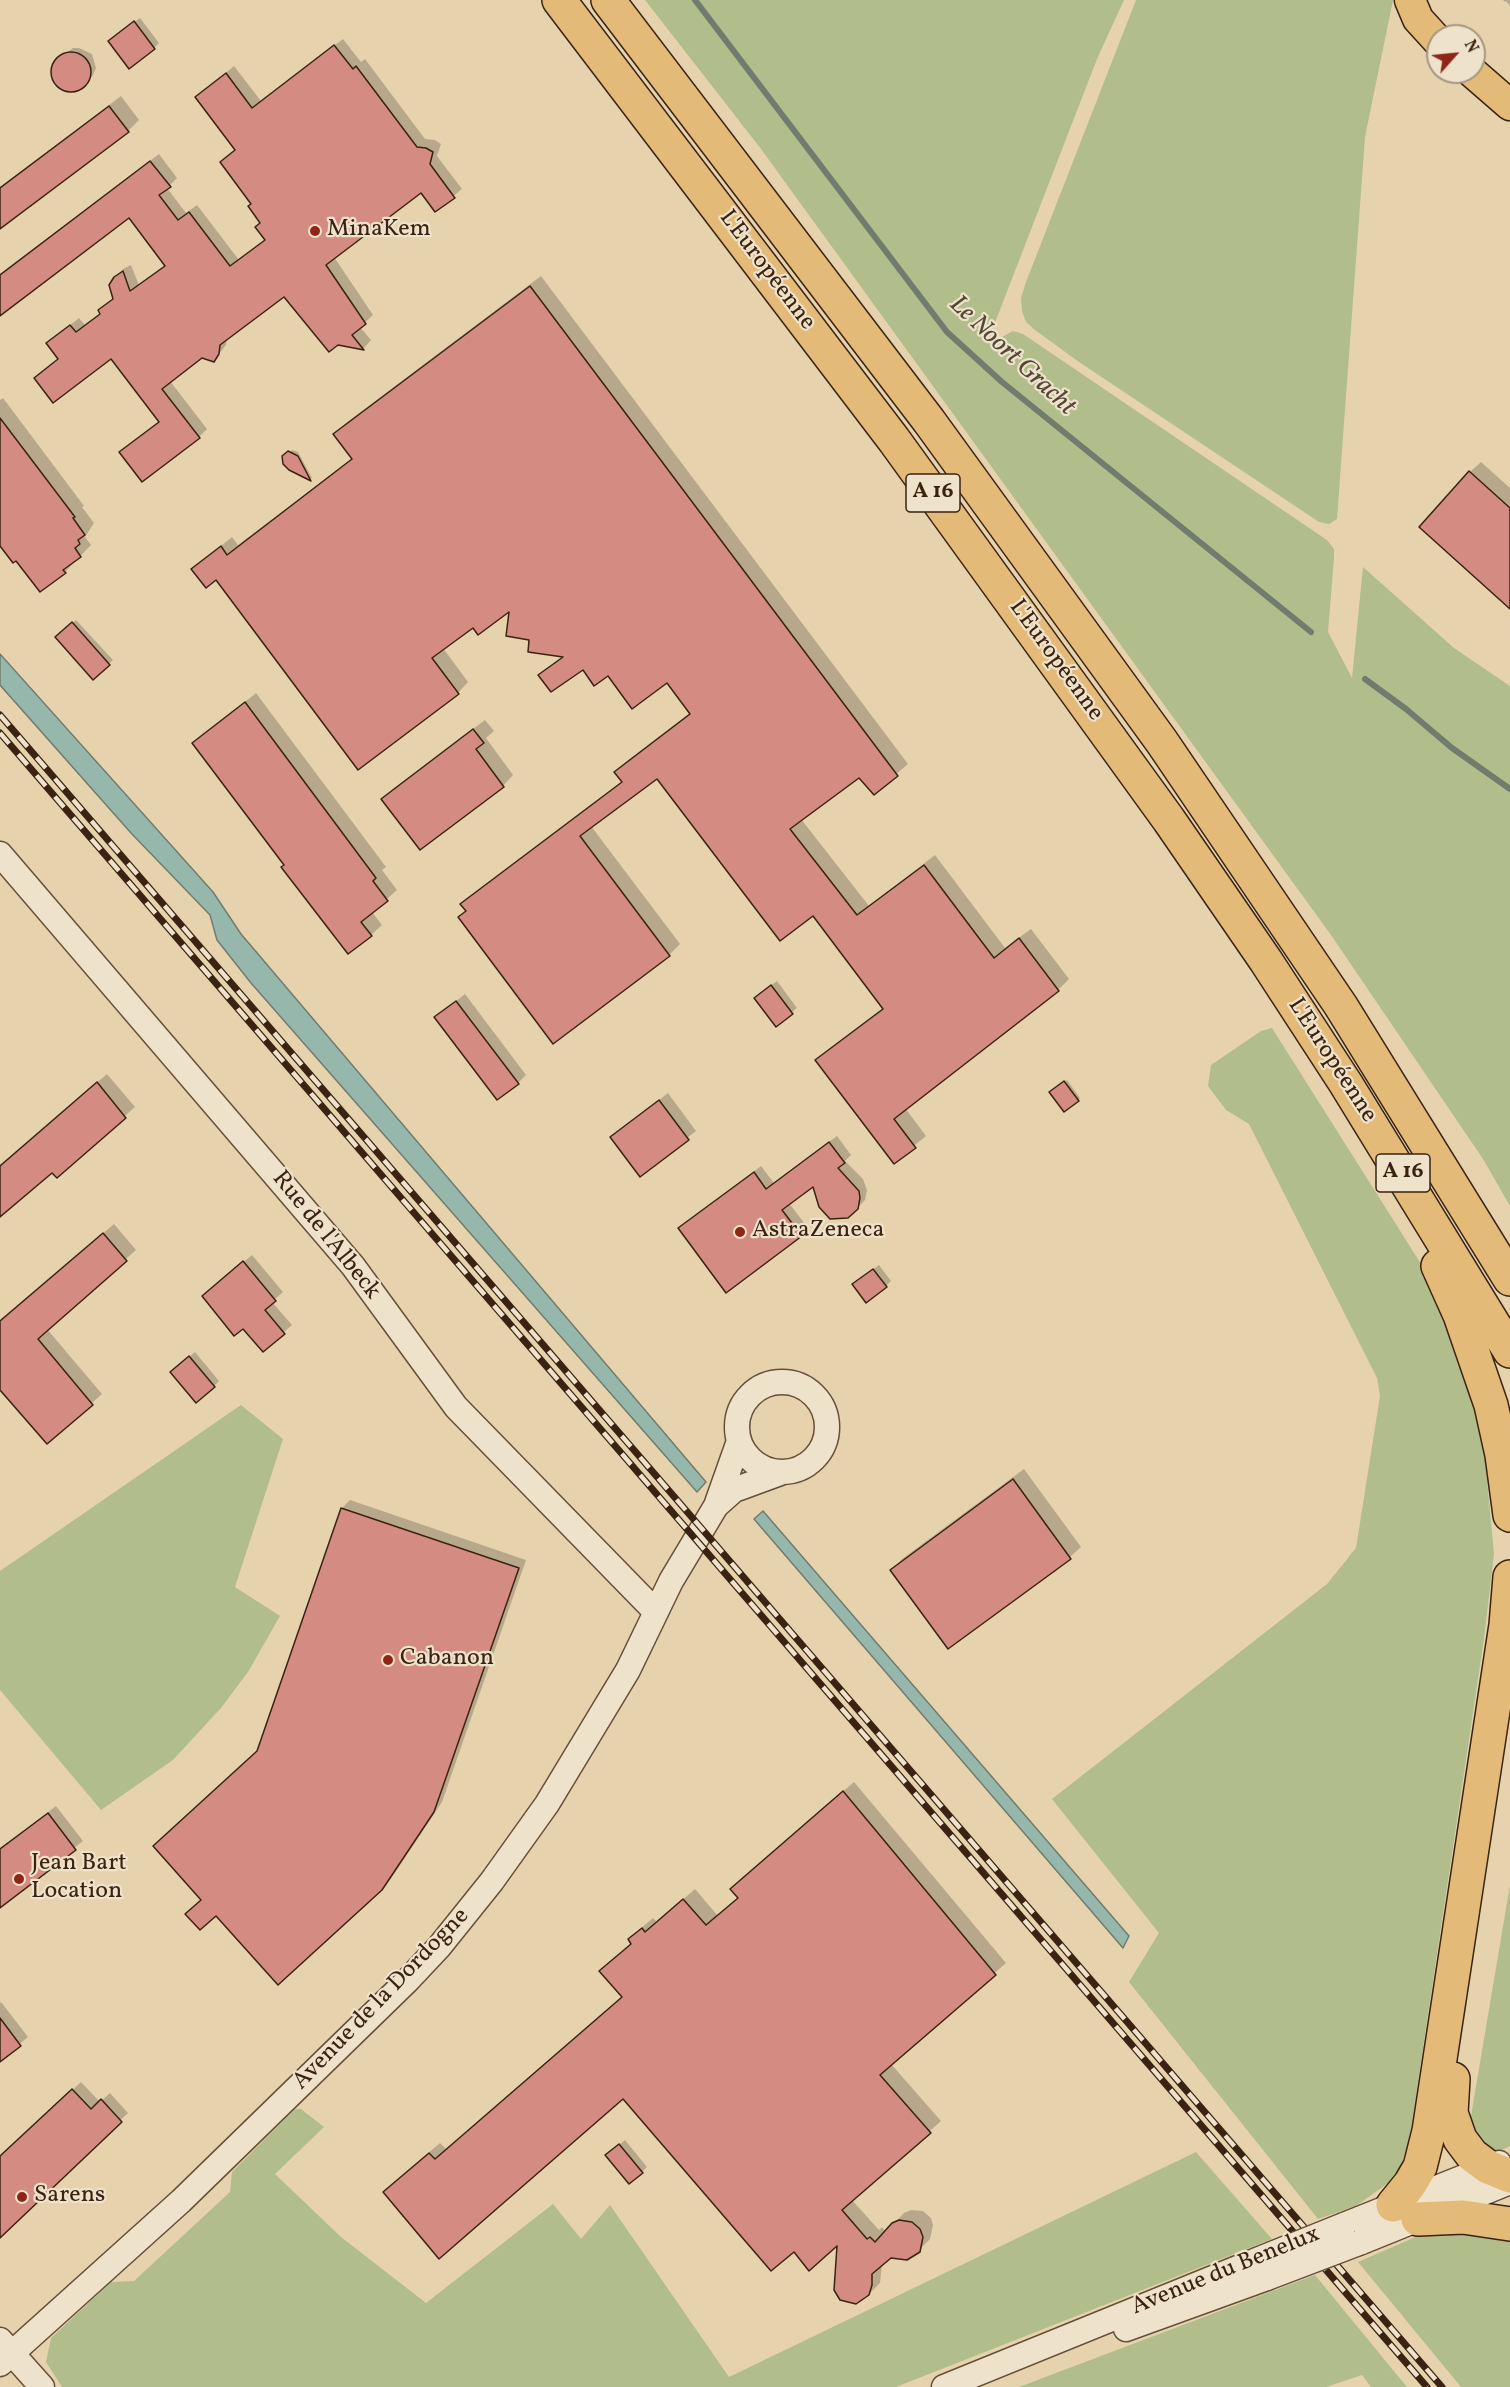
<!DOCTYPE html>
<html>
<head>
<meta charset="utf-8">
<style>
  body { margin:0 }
  #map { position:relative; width:1510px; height:2387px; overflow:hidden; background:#e6d3ae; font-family:Vollkorn,serif }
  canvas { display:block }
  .north { position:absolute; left:1426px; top:24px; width:60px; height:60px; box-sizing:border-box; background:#efe2ca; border:2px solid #a79680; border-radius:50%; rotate:63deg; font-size:16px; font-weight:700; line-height:24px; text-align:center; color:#3a2312 }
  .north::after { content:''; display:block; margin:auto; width:21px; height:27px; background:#8f2418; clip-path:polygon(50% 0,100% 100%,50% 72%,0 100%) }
</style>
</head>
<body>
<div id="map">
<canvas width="1510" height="2387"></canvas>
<div class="north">N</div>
</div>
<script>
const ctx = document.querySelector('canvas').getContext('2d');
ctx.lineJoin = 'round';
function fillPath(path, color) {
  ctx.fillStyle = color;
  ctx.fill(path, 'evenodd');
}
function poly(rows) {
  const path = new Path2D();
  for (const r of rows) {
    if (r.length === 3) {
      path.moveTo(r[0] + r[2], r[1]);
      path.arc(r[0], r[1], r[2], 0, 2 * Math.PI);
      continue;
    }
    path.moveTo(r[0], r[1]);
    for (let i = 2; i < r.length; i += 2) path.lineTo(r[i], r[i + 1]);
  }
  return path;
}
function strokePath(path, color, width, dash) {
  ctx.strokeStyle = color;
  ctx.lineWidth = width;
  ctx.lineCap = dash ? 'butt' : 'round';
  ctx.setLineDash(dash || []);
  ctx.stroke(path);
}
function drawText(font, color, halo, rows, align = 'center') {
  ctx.font = font + ' Vollkorn,serif';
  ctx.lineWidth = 4.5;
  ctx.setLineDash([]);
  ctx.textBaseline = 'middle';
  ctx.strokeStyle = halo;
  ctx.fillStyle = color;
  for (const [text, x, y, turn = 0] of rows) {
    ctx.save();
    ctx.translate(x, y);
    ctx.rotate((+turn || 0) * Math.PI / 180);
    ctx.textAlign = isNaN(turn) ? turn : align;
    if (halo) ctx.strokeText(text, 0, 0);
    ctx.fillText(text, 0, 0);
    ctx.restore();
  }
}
fillPath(poly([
  [645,0,1124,0,1097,59,991,333,998,339,1013,331,1023,334,1327,540,1334,549,1334,558,1328,632,1352,678,1363,567,1454,648,1510,686,1510,1206,1483,1159,1331,935,761,149],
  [1136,0,1393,0,1365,137,1337,519,1329,524,1319,522,1079,362,1035,330,1026,322,1022,311,1021,298,1026,282],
  [1272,1028,1423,1267,1453,1336,1482,1427,1494,1554,1484,1639,1409,2142,1401,2165,1388,2183,1356,2206,1318,2219,1129,1982,1159,1933,1052,1799,1327,1584,1356,1548,1380,1396,1377,1378,1249,1124,1226,1110,1208,1086,1211,1065,1261,1031],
  [241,1405,283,1439,235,1587,280,1616,248,1672,221,1708,173,1760,101,1810,0,1690,0,1571],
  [1510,1885,1510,2146,1502,2150,1488,2150,1476,2137,1470,2122],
  [295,2109,301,2109,324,2127,275,2174,341,2237,426,2303,553,2204,581,2239,610,2205,729,2377,1196,2152,1272,2239,896,2387,62,2387,46,2362,51,2338,111,2282,134,2281,230,2192,232,2172],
  [1461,2229,1510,2239,1510,2387,1461,2387,1358,2262,1420,2235],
  [1315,2275,1407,2387,1371,2387,1362,2375,1326,2387,1019,2387]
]), '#b2bd8c');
const water = poly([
  [0,654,213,892,241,934,706,1482,697,1492,251,983,217,940,210,915,131,833,0,685,0,654],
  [763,1511,1129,1936,1123,1948,754,1519,763,1511]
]);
fillPath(water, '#96b8ac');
strokePath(water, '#717c6e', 1.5);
fillPath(poly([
  [1503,0,1510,0,1510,6,1506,1,1505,2],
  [140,18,159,43,154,48,115,36],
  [343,39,361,62,365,59,425,139,435,140,441,144,437,156,462,189,436,210,421,191,334,257,373,315,360,327,371,340,364,348,338,344,284,295,227,338,226,345,214,360,202,356,170,381,207,429,199,437,121,452,160,421,111,357,36,378,59,358,48,343,79,318,85,325,101,313,100,311,114,298,115,278,123,269,131,265,139,285,166,264,129,216,0,314,0,274,159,154,177,178,167,188,186,213,197,205,239,260,266,239,253,203,222,162,236,149,197,97,234,66,261,101],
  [73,48,79,48,92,54,96,68,93,75,81,88,67,90,56,82,53,70,59,58],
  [121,96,139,120,128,131,0,227,0,187],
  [541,276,908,764,874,793,859,776,801,819,869,906,935,855,1005,948,1031,929,1069,979,1058,990,905,1108,926,1136,894,1162,817,1060,828,1050,883,1008,813,914,658,777,591,826,680,944,669,955,467,910,462,904,473,894,623,781,616,772,627,761,691,712,667,681,608,674,583,668,540,675,563,656,531,638,511,608,473,626,443,648,468,682,458,693,193,569,232,537,238,545,353,458,335,434,346,423],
  [3,398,84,506,82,507,94,523,85,537,91,545,65,572,16,559,0,544,0,400],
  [292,450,298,452,312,478,310,479,290,469,284,457],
  [1481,462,1510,488,1510,607,1470,472],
  [76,620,113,660,93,678,57,637],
  [256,693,386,867,382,870,397,890,372,912,382,925,371,935,285,865,194,743],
  [485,720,494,731,486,738,513,775,503,786,383,799,394,788],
  [777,981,797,1008,776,1025,761,993],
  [465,994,526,1075,518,1083,436,1017],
  [107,1074,135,1107,57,1176,52,1171,0,1215,0,1165],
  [1067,1080,1080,1098,1065,1110,1053,1090],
  [668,1093,696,1131,640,1175,612,1137],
  [837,1136,851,1155,845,1161,863,1179,867,1190,865,1200,857,1208,814,1185,789,1203,808,1228,801,1235,680,1228,761,1166,774,1183],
  [114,1224,136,1250,47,1329,102,1394,48,1442,0,1389,0,1321],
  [252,1255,283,1292,272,1302,292,1325,263,1350,212,1289],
  [879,1265,891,1281,886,1286,859,1280],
  [195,1352,219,1381,214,1386,177,1367],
  [1024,1469,1081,1547,1070,1557,948,1647,892,1570,902,1559],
  [350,1500,526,1560,442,1802,390,1880,381,1889,216,1914,202,1899,258,1750,342,1508],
  [854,1782,1006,1963,891,2064,941,2121,852,2200,879,2230,882,2227,886,2232,904,2213,911,2210,923,2211,931,2218,933,2225,930,2239,919,2250,891,2256,882,2264,880,2283,869,2294,839,2243,794,2250,623,2097,395,2182,440,2143,446,2149,623,1997,632,1943,630,1939,640,1929,653,1918,657,1922,695,1889,718,1916,739,1897,742,1878],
  [56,1806,83,1841,0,1907,0,1849],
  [1,2002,28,2037,0,2060,0,2003],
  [81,2082,100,2102,110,2093,128,2113,0,2236,0,2158],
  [625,2140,647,2167,642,2172,612,2151]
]), '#0003');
strokePath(poly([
  [695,0,947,332,1002,382,1311,632],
  [1365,679,1406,709,1452,748,1510,789]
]), '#717c6e', 6);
const building = poly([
  [134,21,155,49,129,69,108,41,134,21],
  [334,45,353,69,356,66,417,147,426,148,433,152,430,164,455,198,435,212,421,193,326,265,366,324,352,335,364,350,338,345,329,352,284,297,220,345,219,354,214,362,202,358,162,389,200,438,142,482,119,452,159,422,111,359,53,403,34,378,58,359,46,343,70,325,76,332,100,314,98,310,113,299,109,285,114,277,123,271,130,291,165,266,129,218,0,316,0,275,150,161,171,187,159,195,178,220,189,212,230,266,265,240,255,227,260,223,248,206,251,204,220,162,235,150,195,97,226,73,252,108,334,45],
  [71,72,20],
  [109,106,129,132,0,229,0,188,109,106],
  [530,286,898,776,874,795,859,778,790,829,857,915,924,865,994,958,1019,938,1059,991,894,1119,916,1148,894,1164,815,1060,883,1009,813,916,780,941,657,779,580,836,670,956,553,1044,458,917,466,911,460,904,622,782,614,772,690,714,667,683,632,709,608,676,594,686,583,670,551,692,538,675,563,657,528,652,529,640,506,636,509,612,478,635,473,628,432,658,459,694,358,770,216,580,206,588,191,569,221,546,227,555,352,459,333,434,530,286],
  [0,418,75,517,73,518,85,535,78,540,80,544,75,548,81,557,63,570,66,573,40,592,16,561,13,563,0,546,0,418],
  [288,451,298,456,311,481,289,470,283,464,282,456,288,451],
  [1469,471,1510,508,1510,609,1419,527,1469,471],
  [72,622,110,665,93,680,55,637,72,622],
  [245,702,376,878,373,881,388,901,361,922,372,936,348,954,281,867,284,865,192,743,245,702],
  [473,729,484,743,476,749,504,787,420,850,381,799,473,729],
  [771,985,793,1014,776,1027,754,998,771,985],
  [456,1001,519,1084,497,1100,434,1017,456,1001],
  [1064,1081,1079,1101,1064,1112,1049,1092,1064,1081],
  [97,1082,126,1118,57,1178,52,1173,0,1217,0,1166,97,1082],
  [659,1100,689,1140,640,1177,610,1137,659,1100],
  [829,1142,845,1163,838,1168,859,1191,860,1198,858,1209,848,1218,830,1219,819,1207,813,1187,782,1210,802,1236,726,1293,678,1228,754,1172,766,1189,829,1142],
  [103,1233,127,1261,38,1339,93,1405,47,1444,0,1390,0,1321,103,1233],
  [243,1261,276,1301,265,1310,285,1334,263,1352,243,1329,234,1336,202,1296,243,1261],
  [873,1269,887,1287,866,1303,852,1284,873,1269],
  [189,1356,215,1387,196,1403,170,1372,189,1356],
  [1013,1479,1071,1559,948,1649,890,1570,1013,1479],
  [341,1508,519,1568,434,1812,382,1890,278,1985,216,1916,200,1930,185,1914,201,1900,153,1846,257,1751,341,1508],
  [843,1791,996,1975,880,2075,931,2133,842,2210,867,2239,870,2237,875,2242,892,2223,899,2220,912,2222,920,2229,923,2237,920,2252,907,2260,891,2258,872,2274,872,2285,869,2295,856,2304,840,2300,834,2290,837,2246,809,2271,794,2252,771,2271,623,2099,439,2259,383,2192,429,2153,435,2159,622,1997,599,1971,631,1944,628,1939,642,1928,645,1932,683,1899,706,1925,738,1898,730,1889,843,1791],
  [48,1813,76,1850,0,1908,0,1849,48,1813],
  [0,2018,21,2046,0,2062,0,2018],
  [72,2089,91,2109,101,2099,122,2122,0,2238,0,2156,72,2089],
  [619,2144,643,2173,629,2184,605,2155,619,2144]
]);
fillPath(building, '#d48b81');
strokePath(building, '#3a2312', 1.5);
const minor = poly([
  [0,854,353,1266,456,1407,656,1612],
  [782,1427,45],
  [717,1503,739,1441],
  [1344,2225,1499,2163],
  [1359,2243,1510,2182],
  [1126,2329,1267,2278],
  [0,2340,42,2387],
  [0,2364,181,2201,407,1981,439,1947,492,1881,547,1804,628,1670,671,1581,716,1506,734,1490,783,1472],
  [944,2387,1257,2260]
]);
const major = poly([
  [1410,0,1418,19,1438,41],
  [1472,72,1510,105]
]);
const highway = poly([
  [559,0,894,440,1169,820,1266,961,1346,1084,1510,1351],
  [608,0,929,421,1162,742,1341,1006,1510,1279],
  [1438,1266,1460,1315,1491,1405,1502,1455,1510,1515],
  [1453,2079,1451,2113,1460,2139,1472,2155,1488,2167,1510,2176],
  [1393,2205,1410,2184,1420,2167,1429,2131,1506,1625,1510,1577],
  [1418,2219,1463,2217,1510,2224]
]);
strokePath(minor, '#654f39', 27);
strokePath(major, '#3a2312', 33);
strokePath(highway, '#3a2312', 36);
strokePath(minor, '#efe2ca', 24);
strokePath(major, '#e3ba77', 30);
strokePath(highway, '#e3ba77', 33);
const rail = poly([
  [0,715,1442,2387],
  [0,733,1427,2387]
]);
strokePath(rail, '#3a2312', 7);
strokePath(rail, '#efe2ca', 4.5, [14]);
const minorBridge = poly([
  [1257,2260,1344,2225],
  [1267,2278,1359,2243]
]);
strokePath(minorBridge, '#654f39', 27, []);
strokePath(minorBridge, '#efe2ca', 24);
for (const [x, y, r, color] of [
  [315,231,6,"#8f2418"],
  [740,1232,6,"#8f2418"],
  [388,1660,6,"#8f2418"],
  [19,1879,6,"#8f2418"],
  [22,2197,6,"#8f2418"]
]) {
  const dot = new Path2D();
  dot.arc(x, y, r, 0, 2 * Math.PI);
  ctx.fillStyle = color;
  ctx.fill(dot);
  strokePath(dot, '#efe2ca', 2);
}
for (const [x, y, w] of [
  [933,493,54],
  [1403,1173,54]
]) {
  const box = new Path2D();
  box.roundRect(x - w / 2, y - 19, w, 38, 4.5);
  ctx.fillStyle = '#efe2ca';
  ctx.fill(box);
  strokePath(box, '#3a2312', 1.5);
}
drawText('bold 22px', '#3a2312', null, [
  ["A 16",933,493],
  ["A 16",1403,1173]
]);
drawText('24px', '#3a2312', '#efe2ca', [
  ["MinaKem",327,231],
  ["AstraZeneca",752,1232],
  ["Cabanon",400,1660],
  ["Jean Bart",31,1865],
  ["Location",31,1893],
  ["Sarens",34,2197]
], 'left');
drawText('24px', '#3a2312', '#efe2ca', [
  ["L'Européenne",766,271,53],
  ["L'Européenne",1055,661,54],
  ["L'Européenne",1331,1061,57],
  ["Rue de l'Albeck",325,1236,51],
  ["Avenue de la Dordogne",382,2000,-46],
  ["Avenue du Benelux",1226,2272,-22]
]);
drawText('italic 26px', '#514838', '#efe2ca', [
  ["Le Noort Gracht",1011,357,43]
]);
</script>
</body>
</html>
